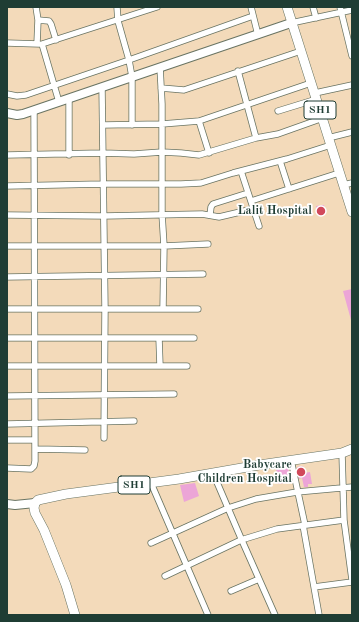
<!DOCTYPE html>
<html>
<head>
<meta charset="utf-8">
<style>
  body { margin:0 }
  #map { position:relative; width:359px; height:622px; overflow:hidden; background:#f3daba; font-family:"Old Standard TT",serif }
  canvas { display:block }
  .frame { position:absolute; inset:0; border:8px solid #1f3d34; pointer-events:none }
</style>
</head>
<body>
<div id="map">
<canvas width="359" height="622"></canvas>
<div class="frame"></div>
</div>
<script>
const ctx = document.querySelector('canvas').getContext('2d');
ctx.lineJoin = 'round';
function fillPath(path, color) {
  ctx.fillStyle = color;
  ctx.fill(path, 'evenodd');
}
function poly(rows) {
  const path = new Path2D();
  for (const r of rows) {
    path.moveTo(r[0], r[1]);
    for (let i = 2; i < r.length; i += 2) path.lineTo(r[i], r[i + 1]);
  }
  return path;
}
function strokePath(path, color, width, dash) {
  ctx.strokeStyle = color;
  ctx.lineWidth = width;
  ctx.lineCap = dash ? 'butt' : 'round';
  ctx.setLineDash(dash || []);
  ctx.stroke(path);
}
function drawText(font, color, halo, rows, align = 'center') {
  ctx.font = font + ' "Old Standard TT",serif';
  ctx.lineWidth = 3.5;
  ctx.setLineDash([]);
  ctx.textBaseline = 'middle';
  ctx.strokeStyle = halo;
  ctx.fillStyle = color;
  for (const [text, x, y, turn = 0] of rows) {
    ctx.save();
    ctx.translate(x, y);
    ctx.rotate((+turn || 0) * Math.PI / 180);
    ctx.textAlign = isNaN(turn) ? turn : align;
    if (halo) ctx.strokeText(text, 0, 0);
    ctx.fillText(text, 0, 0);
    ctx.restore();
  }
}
fillPath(poly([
  [324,205,326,214,318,216,316,206],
  [352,289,352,320,351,320,343,291],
  [303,466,304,473,310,472,312,484,308,484,308,487,304,487,302,478,299,479,297,467],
  [288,467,291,482,278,484,276,469],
  [195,483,199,496,184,502,180,485]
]), '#eca5d7');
const street = poly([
  [36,7,38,20,37,44],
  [251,7,258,35],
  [313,7,316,18],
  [340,7,352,56],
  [38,20,49,21,51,24,56,40],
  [291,23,352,10],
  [7,43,39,44],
  [160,67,162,104,162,214,164,246,163,309],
  [238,71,256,138],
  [102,87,105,309,104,438],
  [161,88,184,90,301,51],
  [315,93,352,85],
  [7,94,17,96,26,95,129,60,118,21,117,7],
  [59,102,42,44,157,7],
  [278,111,317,99],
  [199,121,209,153],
  [103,125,162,124,199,121,311,83],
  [132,125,132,77,129,60,253,16],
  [328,138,352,132],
  [7,155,103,153,134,154,162,152,181,153,199,155,256,138,278,134,323,118],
  [69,155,69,98],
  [280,161,289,189],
  [241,171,259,226],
  [343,185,352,183],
  [7,186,103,184,181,184,201,183,233,173,287,159,331,145],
  [251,201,339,173],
  [7,215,104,216,202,214,219,217,253,209],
  [210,215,211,207,213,204,248,193],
  [7,246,164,246,208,244],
  [7,277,203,274],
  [7,309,198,309],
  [7,338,194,338],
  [159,338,160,366],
  [7,366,187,366],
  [7,396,174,394],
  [7,424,134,421],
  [7,440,35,440],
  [36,449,85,450],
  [342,453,344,520,352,580],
  [291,460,305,525],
  [7,468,31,469,34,466,35,461,34,110],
  [213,473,240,536,275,615],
  [151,483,208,615],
  [303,525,319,615],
  [151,543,228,508,256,499,297,492,352,487],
  [165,576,241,540,277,529,344,520],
  [314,587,352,582],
  [231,591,259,579]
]);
const secondary = poly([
  [7,113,17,115,23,114,291,23],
  [7,504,15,505,35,503]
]);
const primary = poly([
  [287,7,352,212],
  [75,615,66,585,44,530,35,513,34,508,35,503,38,500,66,494,179,479,259,465,342,453,352,449]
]);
strokePath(street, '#697463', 7);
strokePath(secondary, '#697463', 10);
strokePath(primary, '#697463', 10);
strokePath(street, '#fff', 5.5);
strokePath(secondary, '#fff', 8);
strokePath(primary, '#fff', 9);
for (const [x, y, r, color] of [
  [321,211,5,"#d1495b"],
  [301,472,5,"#d1495b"]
]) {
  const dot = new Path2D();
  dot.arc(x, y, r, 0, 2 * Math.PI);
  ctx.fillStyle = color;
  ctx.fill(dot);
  strokePath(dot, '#fff', 1.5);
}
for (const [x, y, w] of [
  [320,110,32],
  [134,485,32]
]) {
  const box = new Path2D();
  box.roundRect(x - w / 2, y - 9, w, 18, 3);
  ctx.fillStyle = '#fff';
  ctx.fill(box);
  strokePath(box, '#1f3d34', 1);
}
drawText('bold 11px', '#1f3d34', null, [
  ["SH1",320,110],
  ["SH1",134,485]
]);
drawText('bold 12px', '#1f3d34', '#fff', [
  ["Lalit Hospital",312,211],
  ["Babycare",292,465],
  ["Children Hospital",292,479]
], 'right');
</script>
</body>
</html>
